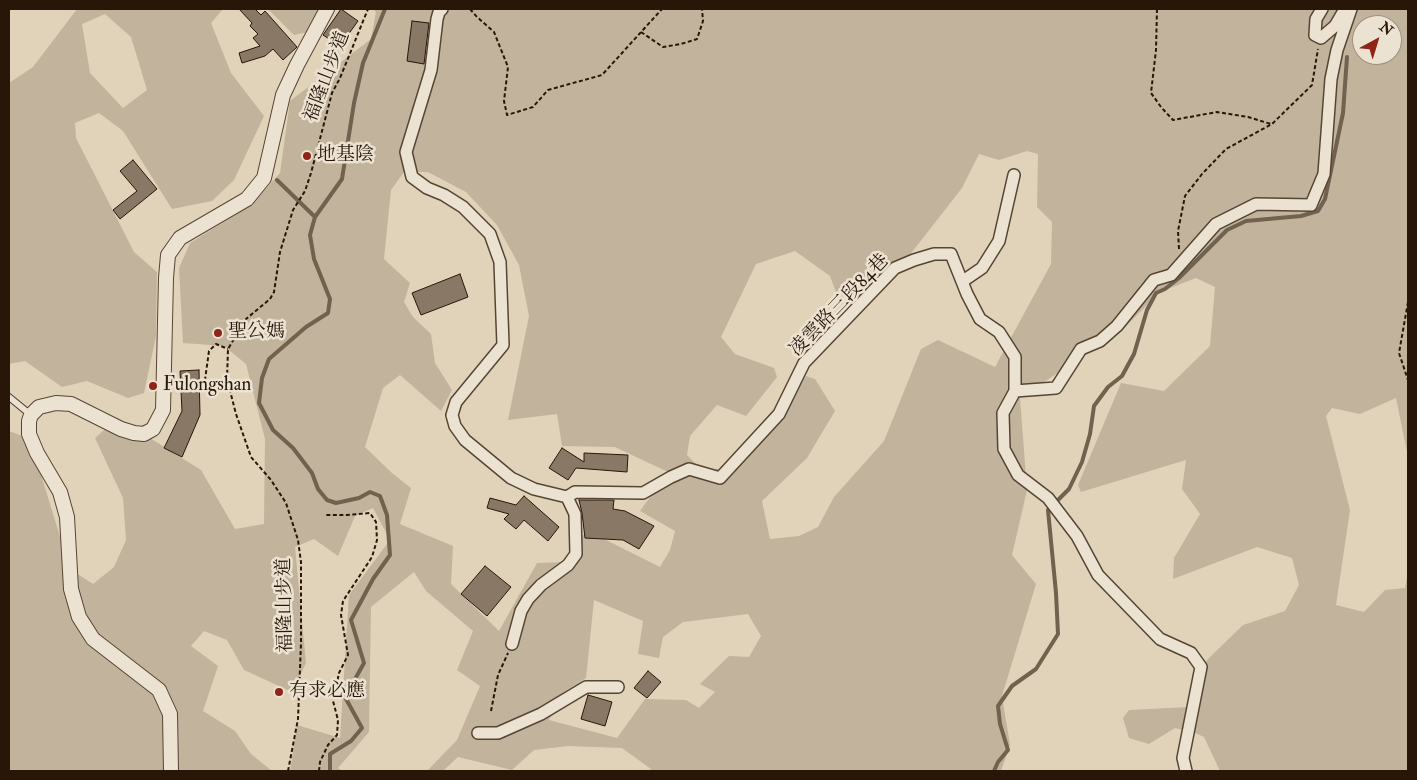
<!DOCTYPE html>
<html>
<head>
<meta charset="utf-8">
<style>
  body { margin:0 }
  #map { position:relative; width:1417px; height:780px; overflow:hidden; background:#e1d3ba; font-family:"IM FELL Double Pica",serif }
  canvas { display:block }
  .frame { position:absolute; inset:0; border:10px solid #281609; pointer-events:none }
  .north { position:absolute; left:1352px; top:15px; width:50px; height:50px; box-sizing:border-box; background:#ece2d2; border:1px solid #9e9082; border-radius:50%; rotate:39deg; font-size:14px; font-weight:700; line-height:20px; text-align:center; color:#281609 }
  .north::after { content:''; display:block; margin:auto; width:18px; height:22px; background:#8f2418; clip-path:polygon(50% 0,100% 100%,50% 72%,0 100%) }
</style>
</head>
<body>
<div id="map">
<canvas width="1417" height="780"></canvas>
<div class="frame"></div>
<div class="north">N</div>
</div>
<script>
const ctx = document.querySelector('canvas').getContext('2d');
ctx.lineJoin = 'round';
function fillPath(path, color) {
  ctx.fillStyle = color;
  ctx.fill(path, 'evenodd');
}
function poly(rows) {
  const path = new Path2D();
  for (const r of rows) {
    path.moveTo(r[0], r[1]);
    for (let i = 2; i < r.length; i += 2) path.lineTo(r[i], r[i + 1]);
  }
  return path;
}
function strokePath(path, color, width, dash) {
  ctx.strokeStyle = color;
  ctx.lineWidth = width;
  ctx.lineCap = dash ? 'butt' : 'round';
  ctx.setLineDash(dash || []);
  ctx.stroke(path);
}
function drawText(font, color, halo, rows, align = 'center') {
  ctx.font = font + ' "IM FELL Double Pica","Noto Serif TC",serif';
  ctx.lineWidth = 5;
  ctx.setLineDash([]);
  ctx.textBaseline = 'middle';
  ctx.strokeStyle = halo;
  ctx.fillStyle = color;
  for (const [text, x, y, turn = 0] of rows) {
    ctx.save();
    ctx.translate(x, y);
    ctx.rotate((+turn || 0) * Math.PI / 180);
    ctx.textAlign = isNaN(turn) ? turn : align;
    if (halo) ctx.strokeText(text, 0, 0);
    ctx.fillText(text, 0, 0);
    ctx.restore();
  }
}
fillPath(poly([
  [77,9,223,9,211,23,231,73,264,116,234,180,212,201,172,209,123,131,99,113,75,123,76,138,134,252,157,272,156,336,144,393,128,398,87,381,62,387,25,361,9,364,9,83,33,67],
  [105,14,131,37,147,90,123,108,90,73,82,24],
  [268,9,319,9,308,32,294,35],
  [373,9,1408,9,1408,457,1396,398,1360,414,1332,408,1326,416,1350,510,1336,605,1364,612,1385,590,1405,588,1408,572,1408,771,1220,771,1204,737,1195,733,1175,728,1149,744,1129,738,1123,718,1129,710,1188,707,1207,660,1243,625,1285,611,1299,585,1292,558,1257,547,1173,579,1174,558,1200,514,1182,489,1186,460,1081,492,1078,485,1121,383,1164,391,1210,346,1215,287,1196,278,1160,292,1122,330,1020,398,1027,490,1012,555,1036,584,1002,696,1010,745,1001,771,649,771,651,769,622,748,568,746,534,750,512,770,458,757,443,771,427,771,457,740,480,686,457,670,473,631,426,591,414,572,371,607,369,732,338,768,343,771,290,771,297,725,340,738,349,595,390,540,373,508,355,516,338,556,314,539,295,547,306,663,292,692,244,670,227,640,204,631,191,646,218,666,203,711,235,731,251,754,272,771,9,771,9,431,30,439,70,569,93,584,114,567,126,540,123,498,95,438,118,418,201,470,235,529,264,524,265,439,246,364,224,346,183,343,179,268,190,243,250,206,280,173,290,101,371,39,376,12],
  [1362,25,1392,25,1392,55,1362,55],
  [1027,151,1038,154,1037,207,1052,222,1051,264,995,367,938,340,921,349,884,441,834,497,818,527,799,536,770,539,762,501,807,458,835,411,815,379,806,376,791,402,721,469,701,469,687,455,690,436,717,405,746,416,777,377,774,368,735,354,721,337,756,264,795,251,830,276,837,295,869,295,905,261,962,188,979,154,999,160],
  [404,172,428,172,466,192,497,225,519,265,529,316,508,420,557,414,562,446,615,447,668,472,640,511,675,531,670,550,660,567,586,530,569,562,537,563,499,631,451,584,453,546,400,524,411,488,392,473,365,447,383,388,400,375,441,411,452,390,435,363,431,334,413,317,404,302,410,283,384,259,391,190],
  [594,600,643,621,638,654,659,658,663,637,683,622,748,614,761,636,749,657,729,656,700,684,715,692,699,708,686,700,645,699,617,738,549,720,562,693,586,678]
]), '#c2b39c');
strokePath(poly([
  [277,180,315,217],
  [330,771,330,754,351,741,362,728,345,697,364,663,351,620,373,579,390,555,387,515,380,496,370,492,359,498,336,503,327,500,318,489,312,473,293,448,273,430,259,403,262,378,269,359,306,327,328,313,330,299,314,259,310,235,315,217,342,179,354,103,363,63,385,9],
  [994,771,998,762,1008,750,1000,724,998,706,1012,686,1036,669,1058,634,1056,593,1048,510,1069,489,1082,462,1090,434,1094,406,1108,387,1122,376,1134,354,1147,310,1156,293,1165,289,1179,278,1227,230,1246,221,1301,216,1318,211,1325,199,1343,113,1347,57]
]), '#71614f', 4);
const building = poly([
  [239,9,255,9,261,15,265,11,297,47,283,60,273,49,265,56,242,63,239,53,260,46,253,38,258,34,250,26,252,23,239,9],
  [341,9,358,21,340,46,323,35,341,9],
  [412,21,429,23,424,64,407,61,412,21],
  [133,160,157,189,120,219,113,210,137,191,120,171,133,160],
  [460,274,468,297,421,315,412,293,460,274],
  [199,370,200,415,182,457,164,448,182,411,180,371,199,370],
  [562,448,584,462,584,453,628,455,627,472,576,468,568,480,549,468,562,448],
  [524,496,559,527,548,541,524,520,516,529,504,519,509,514,487,508,490,498,516,505,524,496],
  [579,500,614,500,613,509,625,511,654,526,639,549,623,540,585,538,582,513,579,500],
  [485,566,511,587,487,616,461,594,485,566],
  [648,671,661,682,647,698,634,688,648,671],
  [588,695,612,702,605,726,581,719,588,695]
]);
fillPath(building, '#887865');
strokePath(building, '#281609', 1);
const service = poly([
  [9,397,31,415]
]);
const minor = poly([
  [442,9,439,12,437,19,431,70,406,152,412,177,427,188,444,195,463,207,490,234,500,262,503,345,456,402,452,415,455,426,465,440,511,478,534,489,567,497,575,492,643,493,671,477,689,469,720,478,779,414,804,363,895,268,914,260,934,254,951,254,967,294,980,319,999,332,1015,357,1015,391],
  [1322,9,1316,19,1315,35,1321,38,1335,26,1345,9],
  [963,281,982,268,999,241,1014,175],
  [512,644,521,611,528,599,541,585,568,565,576,554,575,514,567,497],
  [478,733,498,733,541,714,586,687,618,687],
  [1186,771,1183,758,1201,667,1191,653,1160,639,1098,575,1077,536,1048,498,1018,475,1004,449,1003,413,1015,391,1056,388,1081,349,1100,341,1117,326,1154,280,1171,275,1216,224,1256,204,1311,205,1324,174,1331,79,1337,50,1351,9]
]);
const tertiary = poly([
  [171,771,170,714,159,690,93,639,79,617,71,589,67,517,60,492,37,453,29,434,29,421,31,415,39,407,56,403,71,404,121,429,134,433,144,434,153,429,163,410,166,278,168,255,180,238,247,199,264,178,283,95,297,65,327,9]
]);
strokePath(service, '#564535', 8);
strokePath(minor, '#564535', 14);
strokePath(tertiary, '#564535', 16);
strokePath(poly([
  [470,9,477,17,494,32,508,67,504,101,507,115,533,107,548,90,602,75,662,9],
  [1157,9,1156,50,1151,93,1161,107,1173,120,1217,112,1248,117,1271,124],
  [641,32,663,47,681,44,697,39,703,21,702,9],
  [1179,249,1178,231,1185,196,1202,174,1226,149,1272,124,1312,85,1318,49],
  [1408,302,1399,353,1408,380],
  [204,387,209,351,216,344,228,349],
  [491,711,498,675,508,653],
  [288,771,298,719,301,643,301,562,298,540,286,503,271,480,251,457,236,414,227,379,228,349,246,319,270,299,274,292,280,252,293,210,305,191,311,173,332,93,340,78,368,9],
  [319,771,320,762,328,745,337,735,338,720,333,701,339,673,348,655,341,615,343,601,372,557,377,540,376,522,370,513,347,515,326,515]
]), '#281609', 2, [4, 2.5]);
strokePath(service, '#ece2d2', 5.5);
strokePath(minor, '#ece2d2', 11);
strokePath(tertiary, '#ece2d2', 14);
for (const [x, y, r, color] of [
  [307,156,5,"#8f2418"],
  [218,333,5,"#8f2418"],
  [153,386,5,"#8f2418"],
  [279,692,5,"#8f2418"]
]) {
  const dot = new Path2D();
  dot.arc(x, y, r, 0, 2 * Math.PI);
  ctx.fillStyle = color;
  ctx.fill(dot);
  strokePath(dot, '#ece2d2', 2);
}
drawText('19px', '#281609', '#ece2d2', [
  ["福隆山步道",328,77,-69],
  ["凌雲路三段84巷",840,306,-46],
  ["福隆山步道",286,605,-91]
]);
drawText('19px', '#281609', '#ece2d2', [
  ["地基陰",317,156],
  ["聖公媽",228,333],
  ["Fulongshan",163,386],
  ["有求必應",289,692]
], 'left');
</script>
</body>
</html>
